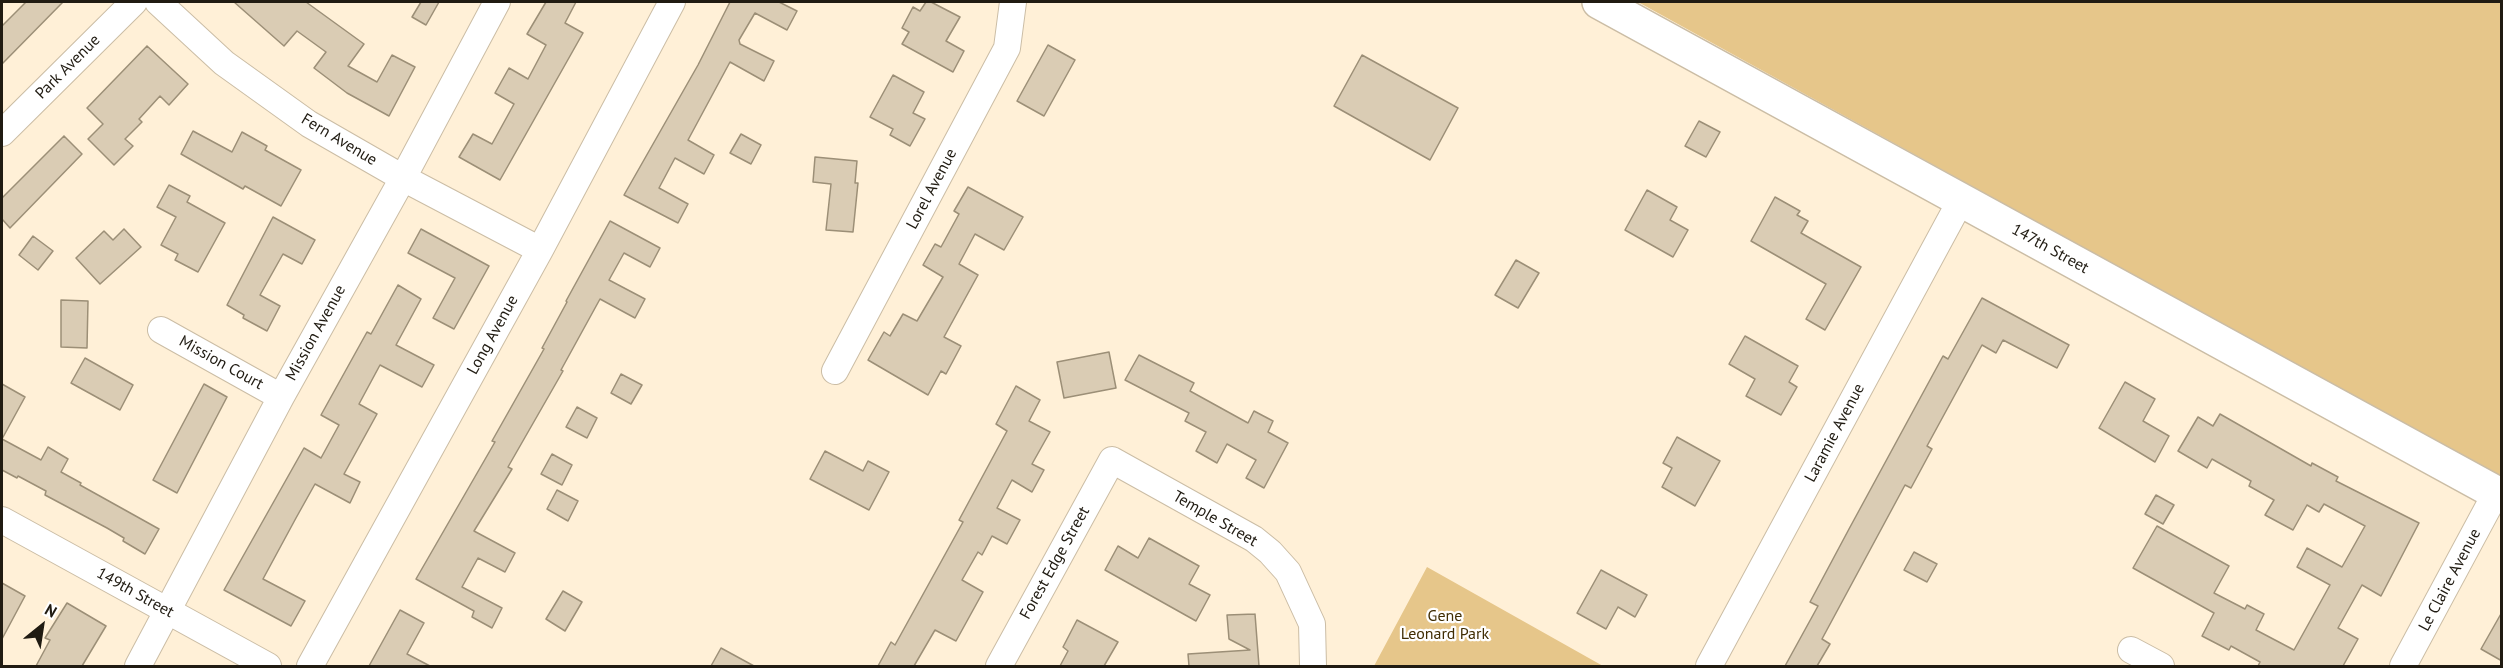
<!DOCTYPE html>
<html>
<head>
<meta charset="utf-8">
<style>
  body { margin:0 }
  #map { position:relative; width:2503px; height:668px; overflow:hidden; background:#fff0d7; font-family:"PT Sans",sans-serif }
  canvas { display:block }
  .frame { position:absolute; inset:0; border:3px solid #201b12; pointer-events:none }
  .north { position:absolute; left:12px; top:596px; width:60px; height:60px; -webkit-text-stroke:4px #fff; paint-order:stroke; rotate:30deg; font-size:16px; font-weight:700; line-height:24px; text-align:center; color:#201b12 }
  .north::after { content:''; display:block; margin:auto; width:21px; height:27px; background:#201b12; clip-path:polygon(50% 0,100% 100%,50% 72%,0 100%) }
</style>
</head>
<body>
<div id="map">
<canvas width="2503" height="668"></canvas>
<div class="frame"></div>
<div class="north">N</div>
</div>
<script>
const ctx = document.querySelector('canvas').getContext('2d');
ctx.lineJoin = 'round';
function fillPath(path, color) {
  ctx.fillStyle = color;
  ctx.fill(path, 'evenodd');
}
function poly(rows) {
  const path = new Path2D();
  for (const r of rows) {
    path.moveTo(r[0], r[1]);
    for (let i = 2; i < r.length; i += 2) path.lineTo(r[i], r[i + 1]);
  }
  return path;
}
function strokePath(path, color, width, dash) {
  ctx.strokeStyle = color;
  ctx.lineWidth = width;
  ctx.lineCap = dash ? 'butt' : 'round';
  ctx.setLineDash(dash || []);
  ctx.stroke(path);
}
function drawText(font, color, halo, rows, align = 'center') {
  ctx.font = font + ' "PT Sans",sans-serif';
  ctx.lineWidth = 4.5;
  ctx.setLineDash([]);
  ctx.textBaseline = 'middle';
  ctx.strokeStyle = halo;
  ctx.fillStyle = color;
  for (const [text, x, y, turn = 0] of rows) {
    ctx.save();
    ctx.translate(x, y);
    ctx.rotate((+turn || 0) * Math.PI / 180);
    ctx.textAlign = isNaN(turn) ? turn : align;
    if (halo) ctx.strokeText(text, 0, 0);
    ctx.fillText(text, 0, 0);
    ctx.restore();
  }
}
fillPath(poly([
  [1638,2,2501,2,2501,478],
  [1427,567,1603,666,1374,666]
]), '#e6c68a');
const building = poly([
  [26,2,63,2,2,64,2,26,26,2],
  [234,2,306,2,364,44,348,66,377,82,392,55,415,67,389,116,347,93,314,68,326,52,297,31,284,46,234,2],
  [421,2,439,2,426,25,412,17,421,2],
  [546,2,576,2,565,23,583,33,500,180,459,157,473,134,492,144,514,104,495,93,509,68,528,79,546,45,527,34,546,2],
  [730,2,779,2,797,11,787,30,755,13,739,40,740,44,774,61,764,81,730,62,688,140,714,155,704,174,675,158,659,188,688,204,678,223,624,195,698,65,730,2],
  [926,2,931,2,960,17,946,41,964,51,953,72,902,44,909,32,902,28,913,7,920,11,926,2],
  [1048,45,1075,60,1044,116,1017,101,1048,45],
  [147,46,188,84,169,105,160,96,139,119,142,122,125,139,133,146,114,165,88,139,103,124,87,108,147,46],
  [1362,55,1458,108,1430,160,1334,106,1362,55],
  [893,75,924,92,913,113,925,119,910,146,890,135,893,129,870,117,893,75],
  [1699,121,1720,132,1706,157,1685,146,1699,121],
  [193,131,232,152,242,132,267,146,265,150,301,170,281,206,245,186,243,189,181,154,193,131],
  [741,134,761,145,751,164,730,153,741,134],
  [64,136,82,154,10,228,2,219,2,198,64,136],
  [815,157,857,161,855,183,858,183,853,232,826,230,831,184,813,182,815,157],
  [169,185,190,196,187,202,225,223,198,272,175,260,178,254,161,245,176,217,157,207,169,185],
  [968,187,1023,217,1004,250,975,234,959,264,978,275,944,337,961,346,946,374,941,371,928,395,868,360,884,332,890,336,903,314,917,321,943,277,923,265,935,244,941,247,959,214,954,211,968,187],
  [1647,190,1677,207,1670,220,1688,230,1673,257,1625,230,1647,190],
  [1775,197,1800,211,1797,215,1808,221,1801,233,1861,267,1825,330,1806,319,1826,284,1751,241,1775,197],
  [273,217,315,240,302,264,283,254,260,295,280,306,267,331,243,318,244,315,227,305,273,217],
  [610,221,660,248,650,267,624,253,609,280,645,299,635,318,600,299,561,370,563,371,508,467,512,469,474,531,515,553,505,572,478,558,462,587,502,608,492,628,472,617,474,611,416,579,495,442,492,441,544,349,542,348,567,302,566,301,610,221],
  [124,229,141,247,100,284,76,258,104,231,113,240,124,229],
  [421,229,489,266,454,329,433,318,455,278,408,253,421,229],
  [33,236,53,251,38,270,19,255,33,236],
  [1516,260,1539,273,1518,308,1495,295,1516,260],
  [398,285,421,299,396,345,434,365,422,387,380,365,359,404,377,414,344,474,360,482,350,503,315,484,296,518,263,579,305,601,291,626,224,590,304,448,321,458,339,425,321,415,367,332,371,334,398,285],
  [1982,298,2069,345,2057,368,2003,340,1996,353,1982,345,1927,446,1932,449,1911,488,1905,485,1822,639,1830,644,1817,666,1785,666,1818,606,1810,602,1849,529,1943,356,1948,359,1982,298],
  [61,300,88,301,87,348,61,347,61,300],
  [1745,336,1798,366,1789,382,1797,387,1781,415,1746,396,1755,379,1729,364,1745,336],
  [1109,352,1116,388,1064,398,1057,362,1109,352],
  [1139,355,1194,383,1190,391,1248,423,1254,411,1273,421,1268,432,1288,443,1264,488,1246,478,1256,460,1227,444,1217,463,1196,451,1206,432,1185,421,1189,413,1125,380,1139,355],
  [85,358,133,385,120,410,71,383,85,358],
  [621,374,642,385,631,404,611,393,621,374],
  [2125,382,2155,399,2143,421,2169,436,2155,462,2099,428,2125,382],
  [2,384,25,397,2,439,41,460,48,447,68,459,61,472,81,483,80,485,159,529,145,554,123,541,124,538,107,528,45,495,46,491,18,476,17,478,2,470,2,384],
  [204,384,227,397,177,493,153,480,204,384],
  [1016,386,1040,400,1029,421,1050,432,1032,464,1044,470,1032,492,1012,480,997,508,1020,520,1007,544,992,536,982,555,978,552,962,580,983,592,956,641,935,630,914,666,878,666,891,642,895,645,963,522,959,520,1007,431,996,424,1016,386],
  [577,407,597,418,587,438,566,427,577,407],
  [2220,414,2311,466,2312,463,2338,477,2336,481,2419,523,2381,596,2362,585,2338,628,2358,639,2343,666,2258,666,2260,662,2231,646,2229,650,2202,636,2214,613,2133,568,2157,526,2229,566,2214,593,2245,609,2247,605,2264,614,2256,630,2294,650,2330,585,2297,567,2307,548,2342,567,2365,526,2324,504,2319,512,2307,505,2293,530,2265,515,2274,500,2249,486,2251,481,2212,459,2207,468,2178,451,2198,417,2213,426,2220,414],
  [1677,437,1720,461,1695,506,1662,487,1672,468,1663,463,1677,437],
  [825,451,863,471,868,461,889,472,869,510,810,479,825,451],
  [552,454,572,465,562,485,541,474,552,454],
  [557,490,578,501,568,521,547,509,557,490],
  [2156,495,2174,505,2163,524,2145,514,2156,495],
  [1149,538,1199,566,1189,584,1210,595,1196,621,1105,570,1118,546,1138,558,1149,538],
  [1914,552,1937,564,1927,582,1904,570,1914,552],
  [1601,570,1647,595,1635,617,1618,607,1606,629,1577,613,1601,570],
  [2,583,25,596,2,639,2,583],
  [563,591,582,602,565,631,546,619,563,591],
  [67,603,106,626,82,666,36,666,50,640,45,638,67,603],
  [400,610,424,623,407,654,430,666,369,666,400,610],
  [2502,612,2502,661,2481,649,2502,612],
  [1255,614,1259,666,1189,666,1188,654,1250,650,1229,639,1227,615,1255,614],
  [1077,620,1118,642,1104,666,1060,666,1068,651,1063,647,1077,620],
  [721,648,754,666,711,666,721,648]
]);
fillPath(building, '#daccb4');
strokePath(building, '#9c8f77', 1.5);
const minor = poly([
  [158,2,224,63,309,124,403,178,540,250],
  [2,133,134,2],
  [161,330,281,397],
  [835,371,1007,48,1013,2],
  [2,520,268,666],
  [2131,650,2161,666],
  [138,666,281,397,403,178,497,2],
  [310,666,540,250,672,2],
  [999,666,1112,460,1254,539,1270,552,1288,572,1312,624,1313,666],
  [1709,666,1961,200],
  [2403,666,2496,493]
]);
const major = poly([
  [1599,2,2502,496]
]);
strokePath(minor, '#cbbda5', 28);
strokePath(major, '#cbbda5', 36);
strokePath(minor, '#fff', 26);
strokePath(major, '#fff', 33);
drawText('16px', '#201b12', '#fff', [
  ["Park Avenue",68,67,-45],
  ["Fern Avenue",339,140,31],
  ["Lorel Avenue",932,189,-62],
  ["147th Street",2050,249,29],
  ["Mission Avenue",316,333,-61],
  ["Long Avenue",493,335,-61],
  ["Mission Court",221,363,29],
  ["Laramie Avenue",1835,433,-62],
  ["Temple Street",1215,519,30],
  ["Forest Edge Street",1055,563,-61],
  ["Le Claire Avenue",2450,580,-62],
  ["149th Street",135,593,29]
]);
drawText('16px', '#402d03', '#fff', [
  ["Gene",1445,616],
  ["Leonard Park",1445,634]
]);
</script>
</body>
</html>
